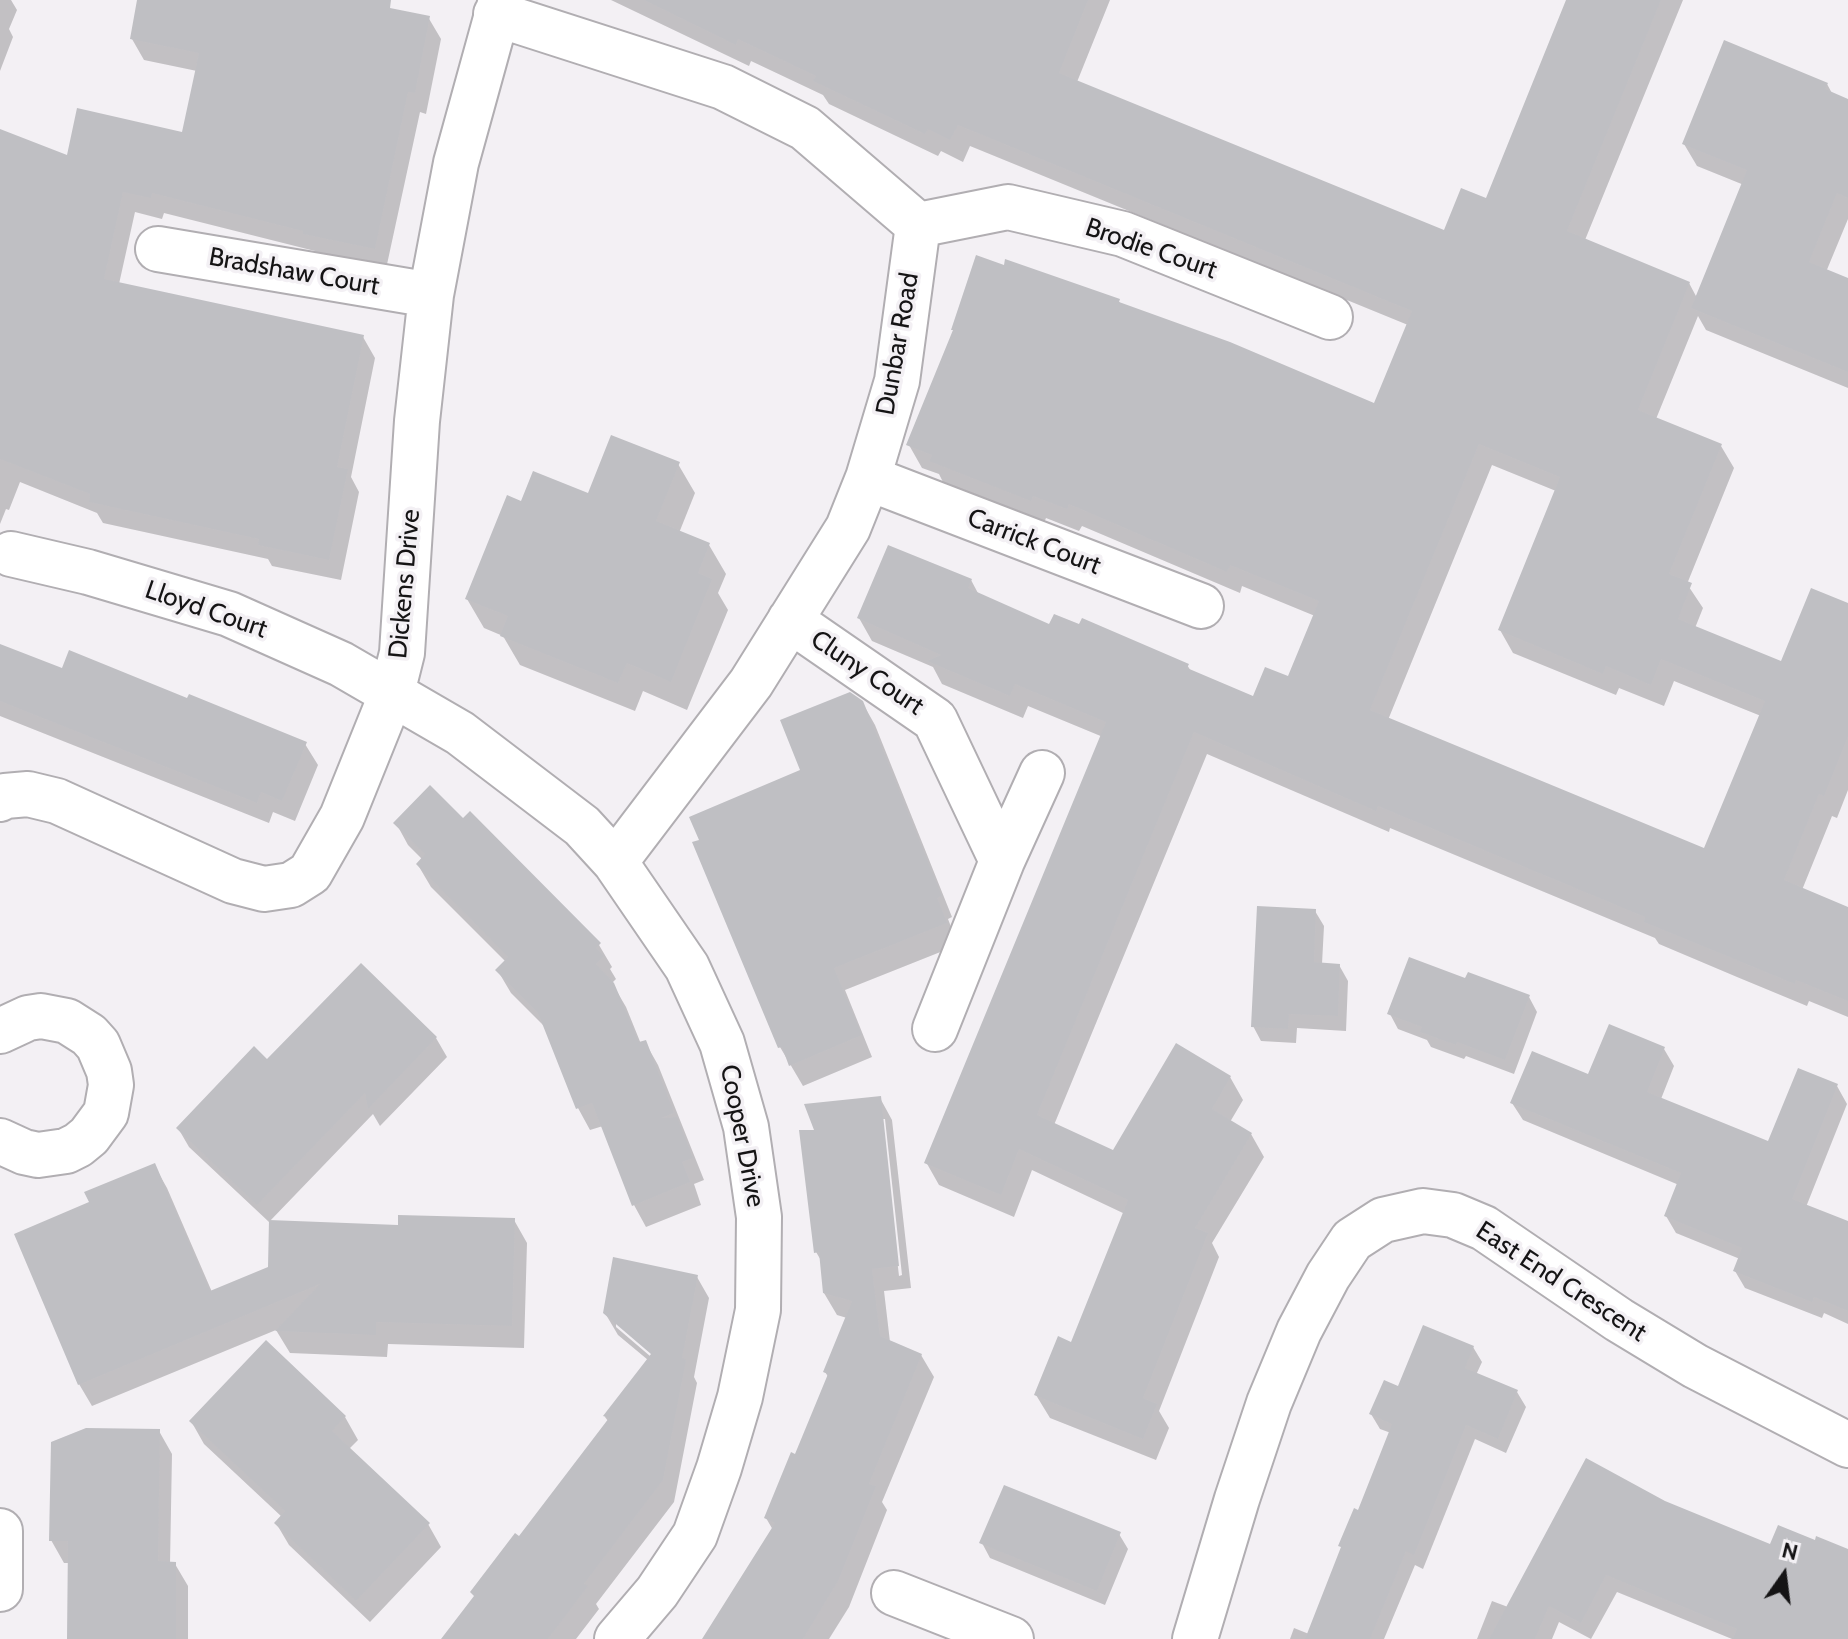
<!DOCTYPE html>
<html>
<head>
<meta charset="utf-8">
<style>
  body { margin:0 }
  #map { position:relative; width:1848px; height:1639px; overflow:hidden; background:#f3f0f4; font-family:Cabin,sans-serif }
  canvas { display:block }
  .north { position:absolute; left:1744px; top:1535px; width:80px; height:80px; -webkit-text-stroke:6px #f3f0f4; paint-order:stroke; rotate:14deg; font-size:22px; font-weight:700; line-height:32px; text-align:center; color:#151415 }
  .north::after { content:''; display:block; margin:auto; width:28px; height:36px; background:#151415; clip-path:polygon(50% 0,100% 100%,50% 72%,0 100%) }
</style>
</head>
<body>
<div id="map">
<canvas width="1848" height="1639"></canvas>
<div class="north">N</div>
</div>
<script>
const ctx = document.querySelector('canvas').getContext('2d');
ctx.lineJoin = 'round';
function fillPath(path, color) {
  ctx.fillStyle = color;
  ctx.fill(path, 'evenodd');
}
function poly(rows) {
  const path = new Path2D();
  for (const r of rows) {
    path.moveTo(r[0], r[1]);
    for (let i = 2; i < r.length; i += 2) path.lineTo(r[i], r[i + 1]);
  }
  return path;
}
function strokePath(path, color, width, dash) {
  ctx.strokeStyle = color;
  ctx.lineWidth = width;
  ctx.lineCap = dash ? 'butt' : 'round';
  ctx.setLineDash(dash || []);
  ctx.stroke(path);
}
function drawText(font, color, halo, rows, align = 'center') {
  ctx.font = font + ' Cabin,sans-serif';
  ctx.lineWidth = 7;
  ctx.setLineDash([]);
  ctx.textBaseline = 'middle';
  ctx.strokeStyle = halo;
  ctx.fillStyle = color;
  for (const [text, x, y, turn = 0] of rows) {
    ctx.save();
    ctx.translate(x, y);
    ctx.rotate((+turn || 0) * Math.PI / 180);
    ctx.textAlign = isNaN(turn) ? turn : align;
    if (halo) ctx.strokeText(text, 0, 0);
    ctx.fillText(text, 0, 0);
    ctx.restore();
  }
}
fillPath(poly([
  [0,0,11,0,17,10,9,29,13,37,0,71],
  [139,0,340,0,428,17,441,39,426,114,420,112,386,269,317,255,315,251,164,213,162,219,135,212,119,284,363,337,375,358,351,477,359,492,341,580,272,566,268,559,103,523,97,513,20,482,9,510,6,509,0,524,0,131,69,158,183,134,197,71,144,60,132,39],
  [611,0,1110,0,1077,82,1445,232,1487,200,1569,0,1683,0,1585,240,1689,283,1697,298,1744,185,1697,166,1684,144,1827,84,1833,95,1848,101,1848,219,1826,272,1848,281,1848,388,1706,330,1698,316,1656,419,1721,446,1734,468,1687,584,1703,608,1695,628,1782,663,1848,605,1848,790,1837,818,1832,816,1802,890,1848,909,1848,1017,1809,1001,1807,1006,1737,977,1659,944,1655,938,1390,828,1389,832,1207,754,1054,1125,1114,1153,1230,1077,1243,1100,1230,1122,1251,1134,1264,1157,1212,1243,1219,1257,1159,1411,1169,1428,1156,1460,1050,1418,1036,1395,1072,1344,1125,1214,1032,1170,1014,1217,939,1185,926,1162,1103,737,1028,706,1023,718,942,684,933,667,872,641,859,618,971,580,979,595,1050,626,1187,665,1191,671,1254,699,1289,679,1315,616,1242,586,1240,593,1082,526,1079,531,1046,518,1044,523,944,484,939,474,922,468,909,445,1118,300,1122,306,1375,405,1408,325,970,146,963,162,941,151,938,156,829,104,823,95,751,61,749,66],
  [1492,465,1556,491,1500,630,1513,653,1616,695,1619,688,1664,706,1674,681,1761,716,1706,850,1388,720],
  [678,464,695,493,679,533,709,545,726,574,718,593,728,610,687,710,643,691,635,711,520,665,503,636,484,628,467,599,522,503,589,495],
  [0,646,63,671,188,701,305,744,318,765,295,821,273,812,269,823,0,716],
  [862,702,875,725,952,917,948,919,958,945,845,990,872,1057,803,1086,780,1047,803,771],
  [396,823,599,945,612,967,610,969,616,979,612,983,626,1007,641,1044,645,1042,658,1065,704,1180,694,1184,701,1205,646,1227,634,1205,603,1126,590,1130,578,1108,546,1028,511,993,498,971,506,962,431,887,418,865,423,860,408,845],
  [1315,911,1324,926,1322,964,1339,965,1348,981,1346,1031,1297,1028,1296,1043,1261,1041,1253,1026],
  [361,965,436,1038,447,1057,380,1126,373,1114,269,1222,189,1147,178,1128,267,1062],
  [1529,997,1537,1012,1514,1074,1466,1056,1464,1059,1431,1047,1427,1040,1398,1029,1390,1014],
  [1664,1049,1674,1066,1661,1099,1769,1144,1837,1086,1847,1104,1806,1207,1848,1223,1848,1324,1824,1313,1822,1318,1745,1288,1735,1271,1740,1259,1676,1233,1666,1216,1679,1185,1523,1120,1512,1103],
  [880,1098,892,1120,911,1288,884,1291,890,1342,921,1355,934,1377,882,1502,887,1510,849,1607,829,1639,705,1639,773,1530,766,1518,797,1457,829,1378,825,1372,847,1318,837,1315,824,1293,822,1262,816,1252,817,1131],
  [881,1119,885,1119,902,1275,899,1276],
  [154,1165,167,1188,212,1292,400,1227,514,1220,527,1243,524,1348,388,1344,387,1357,290,1353,276,1330,92,1406,79,1384,92,1203],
  [697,1277,709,1298,694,1377,697,1383,674,1502,596,1604,599,1609,576,1639,444,1639,608,1421,605,1417,648,1360,618,1335,605,1313],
  [616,1322,660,1358,657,1362,616,1327],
  [1473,1347,1482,1362,1476,1375,1517,1392,1526,1407,1506,1453,1475,1439,1423,1569,1415,1565,1384,1639,1290,1639,1294,1628,1309,1634,1391,1433,1380,1429,1371,1414,1399,1388],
  [345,1417,358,1440,349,1449,428,1524,441,1547,370,1622,289,1545,276,1523,282,1517,204,1444,191,1421],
  [159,1431,172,1454,170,1564,175,1564,188,1586,188,1639,69,1639,70,1563,64,1563,51,1540],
  [1664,1503,1771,1546,1848,1552,1848,1639,1732,1639,1617,1592,1591,1639,1559,1622,1552,1639,1477,1639,1492,1601,1508,1607],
  [1119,1534,1128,1549,1105,1605,990,1558,982,1543]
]), '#0003');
fillPath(poly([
  [137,0,391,0,390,8,430,16,415,93,408,92,375,249,303,234,303,231,152,193,151,198,123,192,104,279,364,335,337,467,348,469,329,560,258,545,259,539,89,502,90,494,0,459,0,129,67,155,77,108,182,132,199,53,130,39],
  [644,0,1088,0,1059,73,1444,230,1461,188,1486,198,1566,0,1661,0,1567,231,1690,282,1638,410,1722,444,1669,574,1692,583,1678,619,1781,661,1811,588,1848,603,1848,736,1824,796,1819,794,1784,880,1848,907,1848,1001,1796,980,1795,984,1722,954,1644,922,1645,917,1378,806,1376,811,1194,732,1037,1115,1113,1150,1176,1043,1231,1076,1212,1109,1252,1133,1195,1228,1208,1233,1143,1398,1157,1404,1143,1439,1034,1395,1058,1336,1071,1342,1128,1200,1019,1149,1001,1195,924,1163,1106,722,1015,684,1010,696,927,661,941,655,857,618,888,545,972,579,968,588,1049,624,1054,614,1079,624,1082,618,1189,664,1187,668,1253,696,1265,667,1288,676,1319,601,1230,565,1227,572,1069,504,1067,509,1033,496,1031,501,929,461,932,455,906,445,953,330,951,330,976,255,1004,265,1005,259,1120,299,1119,302,1230,342,1374,403,1412,311,958,125,950,140,928,129,925,134,813,81,816,76,738,39,736,45],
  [1479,444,1560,477,1498,630,1603,674,1606,666,1651,685,1661,659,1765,701,1704,848,1370,710],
  [1724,40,1828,83,1825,89,1848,99,1848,198,1837,193,1809,262,1848,278,1848,372,1691,308,1747,170,1682,144],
  [611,435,680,462,656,521,710,543,698,573,712,579,671,682,627,663,618,683,500,636,508,616,465,599,507,495,521,501,533,471,588,493],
  [0,644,62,668,69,650,187,698,189,694,307,742,282,801,261,792,257,803,0,701],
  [850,692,863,701,942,896,937,898,947,923,834,968,862,1035,789,1066,782,1047,778,1048,692,842,699,840,689,817,800,770,780,720],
  [430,785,463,818,470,811,601,943,596,948,604,956,596,964,614,983,639,1042,646,1040,674,1113,661,1118,677,1117,693,1158,682,1162,690,1182,632,1206,592,1103,576,1109,538,1013,495,970,508,957,416,864,425,854,393,823],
  [1257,906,1316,909,1314,962,1340,964,1338,1016,1289,1014,1288,1029,1251,1027],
  [1409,957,1465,978,1468,972,1530,995,1505,1060,1457,1042,1456,1045,1420,1032,1422,1027,1387,1014],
  [361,963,437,1037,368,1109,365,1093,257,1205,176,1128,254,1046,267,1059],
  [1609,1024,1665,1047,1647,1092,1768,1141,1798,1068,1838,1084,1792,1199,1848,1221,1848,1311,1814,1297,1812,1302,1733,1271,1742,1248,1664,1216,1681,1173,1510,1103,1532,1051,1588,1074],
  [881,1096,899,1266,872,1269,880,1336,922,1354,869,1484,876,1486,838,1581,803,1639,702,1639,775,1523,764,1518,791,1452,795,1454,828,1374,823,1372,852,1301,823,1293,819,1252,814,1253,799,1130,814,1130,804,1104],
  [155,1163,210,1291,268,1267,269,1220,398,1225,398,1215,515,1218,512,1326,376,1322,376,1335,275,1331,320,1284,78,1385,14,1234,89,1202,84,1192],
  [613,1257,698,1275,682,1358,686,1360,663,1480,584,1584,588,1586,548,1639,441,1639,474,1596,470,1592,515,1533,519,1536,609,1418,603,1416,651,1354,603,1313],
  [1423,1325,1474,1346,1465,1368,1518,1390,1498,1439,1466,1425,1414,1555,1406,1551,1370,1639,1305,1639,1341,1547,1338,1546,1354,1508,1358,1510,1392,1424,1369,1414,1384,1380,1398,1386],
  [266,1340,346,1416,332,1431,430,1523,356,1601,274,1523,285,1511,189,1421],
  [86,1428,160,1429,158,1561,176,1562,176,1639,67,1639,68,1541,49,1541,51,1442],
  [1586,1458,1665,1501,1770,1544,1778,1525,1815,1540,1816,1536,1848,1549,1848,1639,1733,1639,1737,1629,1606,1575,1581,1623,1549,1606,1535,1639,1489,1639],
  [1004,1485,1121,1532,1097,1591,979,1543]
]), '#bfbfc3');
const street = poly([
  [496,14,723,87,805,128,918,225,897,381,868,478,848,528,751,683,615,862],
  [918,225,1008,207,1123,234,1330,317],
  [158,249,431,295],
  [868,478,1201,606],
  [11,554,88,572,229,614,341,664,460,733,582,826,615,862,687,967,722,1043,746,1127,759,1217,758,1310,740,1397,719,1468,695,1535,657,1592,617,1639],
  [790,620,935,720,1002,861],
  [0,799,5,796,28,794,57,801,233,881,264,889,291,885,310,873,342,817,392,693,402,653,417,421,431,295,456,163,501,0],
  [935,1029,1002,861,1042,773],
  [0,1031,28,1018,41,1016,67,1021,89,1035,98,1045,109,1071,111,1085,106,1113,89,1136,78,1145,66,1151,38,1155,24,1152,0,1141],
  [0,1531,0,1589],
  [894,1593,1011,1639],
  [1195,1639,1237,1499,1269,1403,1299,1331,1328,1276,1352,1240,1383,1220,1423,1211,1453,1215,1484,1228,1619,1320,1695,1366,1848,1445]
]);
strokePath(street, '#b1aeb2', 48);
strokePath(street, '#fff', 44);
drawText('26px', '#151415', '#f3f0f4', [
  ["Brodie Court",1151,249,19],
  ["Bradshaw Court",294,272,10],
  ["Dunbar Road",898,344,-80],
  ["Carrick Court",1034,542,21],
  ["Dickens Drive",405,584,-85],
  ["Lloyd Court",206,610,19],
  ["Cluny Court",867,673,34],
  ["Cooper Drive",742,1136,79],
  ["East End Crescent",1561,1282,33]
]);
</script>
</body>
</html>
